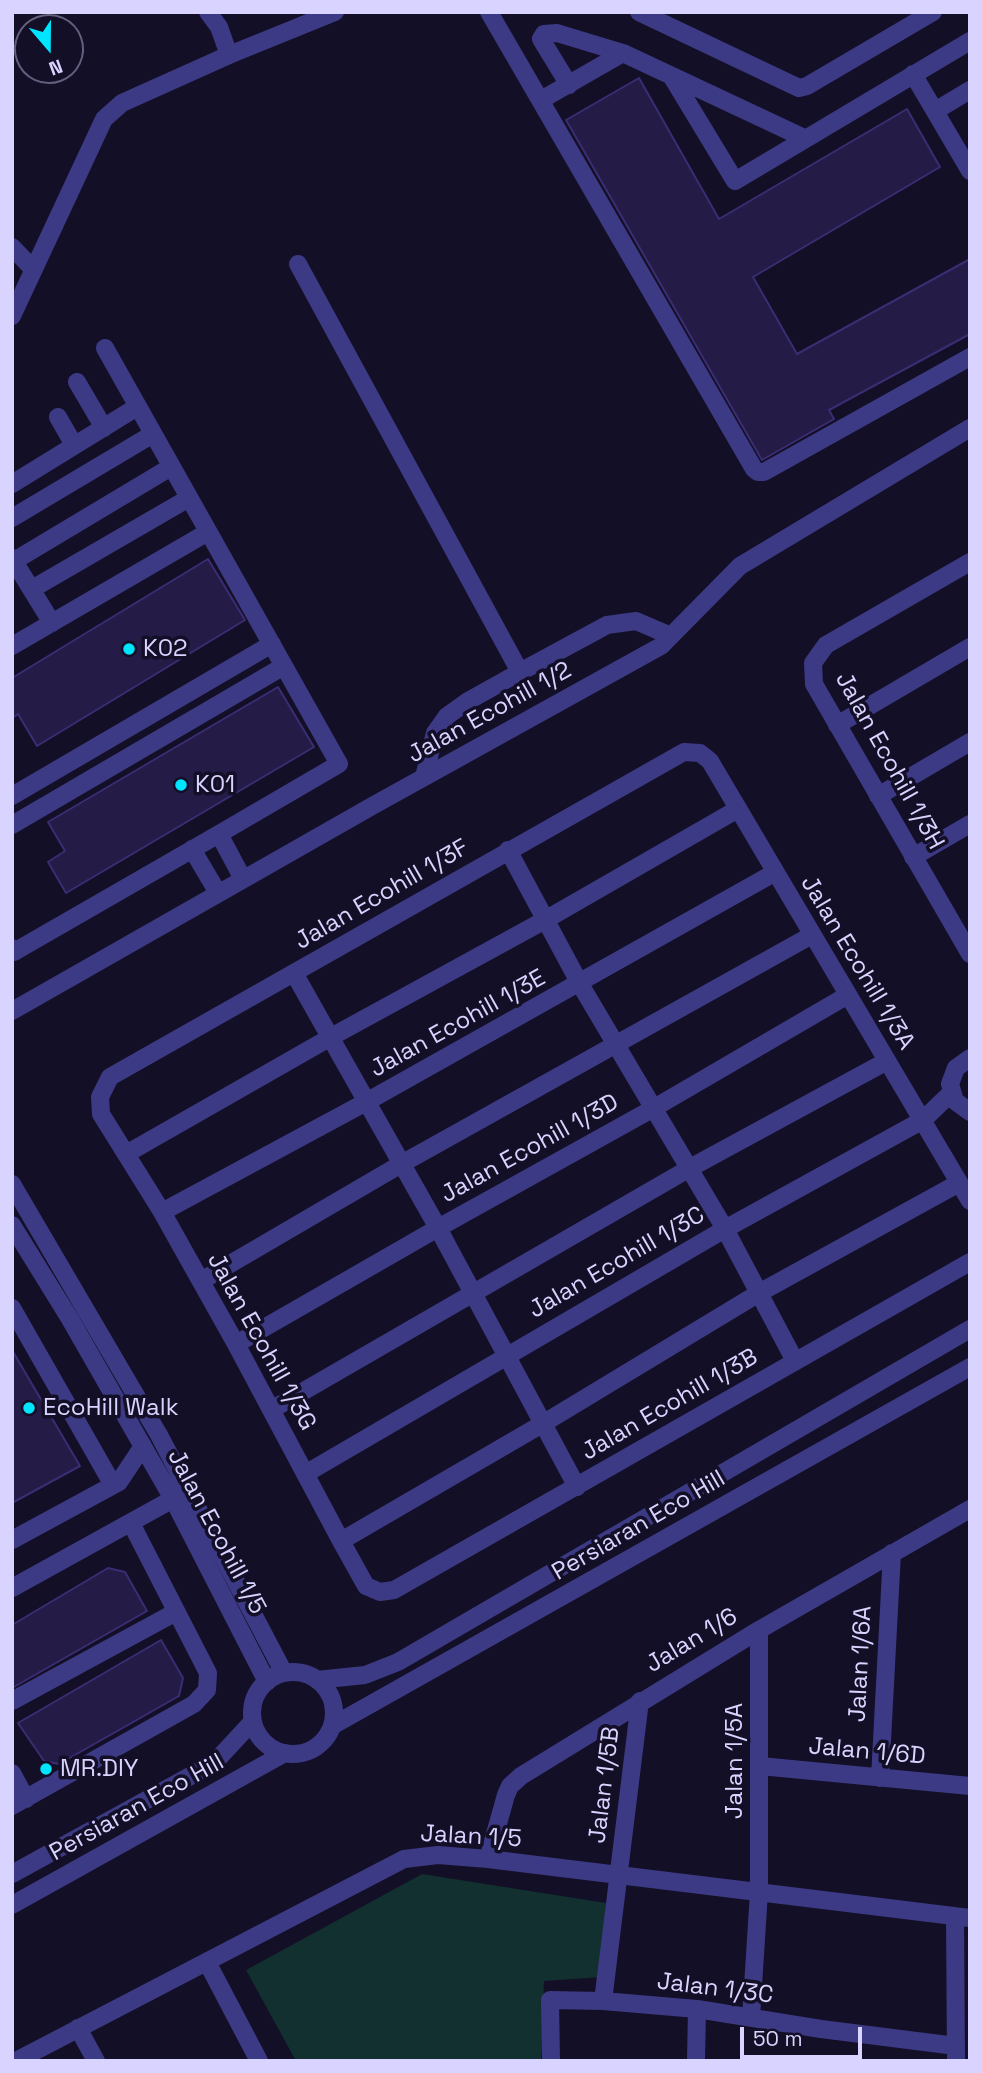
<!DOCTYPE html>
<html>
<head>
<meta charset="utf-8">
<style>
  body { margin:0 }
  #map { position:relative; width:982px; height:2073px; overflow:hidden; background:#130f26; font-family:"Space Grotesk",sans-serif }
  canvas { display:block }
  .frame { position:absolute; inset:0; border:14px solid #d9d4ff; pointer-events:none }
  .north { position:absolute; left:14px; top:14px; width:70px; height:70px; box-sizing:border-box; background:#130f26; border:2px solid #625e7d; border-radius:50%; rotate:160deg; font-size:19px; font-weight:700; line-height:28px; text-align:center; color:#d9d4ff }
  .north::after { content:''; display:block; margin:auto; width:24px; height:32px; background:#00e5ff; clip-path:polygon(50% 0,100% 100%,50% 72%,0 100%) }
  .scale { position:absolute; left:740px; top:2027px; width:122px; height:32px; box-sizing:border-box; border:4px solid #d9d4ff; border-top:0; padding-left:9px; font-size:21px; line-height:24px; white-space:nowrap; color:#d9d4ff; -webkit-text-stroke:5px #130f26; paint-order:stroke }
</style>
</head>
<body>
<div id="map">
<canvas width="982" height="2073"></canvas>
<div class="frame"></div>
<div class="north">N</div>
<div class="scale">50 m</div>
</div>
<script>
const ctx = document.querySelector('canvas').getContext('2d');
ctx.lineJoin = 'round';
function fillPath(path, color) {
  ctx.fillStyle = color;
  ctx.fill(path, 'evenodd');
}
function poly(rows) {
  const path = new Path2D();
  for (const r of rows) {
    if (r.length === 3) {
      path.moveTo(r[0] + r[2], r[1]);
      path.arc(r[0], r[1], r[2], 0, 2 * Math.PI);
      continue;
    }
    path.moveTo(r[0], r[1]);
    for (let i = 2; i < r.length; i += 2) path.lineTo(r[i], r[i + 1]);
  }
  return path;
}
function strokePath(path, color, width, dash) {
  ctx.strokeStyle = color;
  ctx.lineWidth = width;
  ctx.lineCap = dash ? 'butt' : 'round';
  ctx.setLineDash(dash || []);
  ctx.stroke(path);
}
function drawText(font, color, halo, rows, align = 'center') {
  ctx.font = font + ' "Space Grotesk",sans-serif';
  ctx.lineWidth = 7;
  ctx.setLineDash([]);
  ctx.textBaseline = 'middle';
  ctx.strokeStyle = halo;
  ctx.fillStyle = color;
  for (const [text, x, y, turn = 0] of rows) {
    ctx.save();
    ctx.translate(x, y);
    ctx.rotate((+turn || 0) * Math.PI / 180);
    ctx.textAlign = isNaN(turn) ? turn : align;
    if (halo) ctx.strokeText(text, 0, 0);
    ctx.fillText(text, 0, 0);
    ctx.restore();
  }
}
fillPath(poly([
  [422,1874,606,1903,601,1977,544,1981,541,2061,296,2061,246,1970]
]), '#12302f');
const building = poly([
  [639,78,719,219,907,109,940,167,753,277,797,354,970,259,970,334,829,410,834,419,762,460,566,120,639,78],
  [208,559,245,620,37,746,18,714,12,718,12,678,208,559],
  [278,687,314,747,66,893,48,862,65,851,48,822,278,687],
  [12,1350,80,1466,12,1503,12,1350],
  [108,1568,125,1572,147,1611,12,1688,12,1625,108,1568],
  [161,1640,183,1678,179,1696,59,1764,44,1761,18,1723,161,1640]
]);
fillPath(building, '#241b47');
strokePath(building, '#3b2d73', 2);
strokePath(poly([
  [208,12,219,27,229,55],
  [489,12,754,469,758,472,764,472,970,357],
  [639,12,799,88,807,86,933,12],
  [913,74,970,171],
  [672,77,735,181,970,41],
  [569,85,541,39,544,34,557,33,623,53],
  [541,100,623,53,804,138],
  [935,111,970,90],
  [12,247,33,269],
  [298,264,520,672,468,701,447,716,435,733,424,777],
  [12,316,104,119,122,103,229,55,335,12],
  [105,348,339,764,219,834,243,879],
  [77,382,104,428],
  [58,417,74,445],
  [12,484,137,407],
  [12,518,153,434],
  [12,558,52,623],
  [14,561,171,467],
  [970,562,826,645,813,663,814,684,970,954],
  [32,589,189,498],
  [12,646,208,532],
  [520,672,607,625,636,621,671,636],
  [837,725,970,647],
  [12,796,272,644],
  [878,796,970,742],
  [12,825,284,666],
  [192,849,218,893],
  [508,850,580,984,725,1229,795,1361],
  [913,857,970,824],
  [12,948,14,952,219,834],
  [294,973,438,1228,577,1487],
  [12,1011,374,805,661,646,740,566,970,428],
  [970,1058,956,1068,950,1084,955,1101,970,1112],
  [126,1154,331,1037,545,920,738,809],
  [12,1184,159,1435,284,1673],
  [970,1201,710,761,700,753,684,752,110,1077,100,1097,101,1114,162,1212,236,1344,341,1541,366,1586,380,1592,394,1590,970,1262],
  [162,1212,368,1101,774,873],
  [12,1225,70,1319,173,1499,267,1682],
  [201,1281,403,1163,812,935],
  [12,1308,113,1485],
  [236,1344,438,1228,654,1108,848,995],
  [271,1410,690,1168,887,1061],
  [305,1474,725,1229,923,1120,951,1093],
  [12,1540,119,1482,143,1446],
  [341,1541,544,1423,759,1293,959,1183],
  [12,1588,173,1499],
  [293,1713,41],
  [317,1680,365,1675,398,1662,970,1329],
  [12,1701,176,1612],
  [332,1726,970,1367],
  [760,1766,970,1786],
  [12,1773,26,1799],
  [880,1778,892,1553],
  [12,1806,194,1704,207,1690,208,1673,131,1523],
  [488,1859,506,1795,510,1786,521,1776,759,1630,970,1509],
  [12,1874,214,1763,253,1721],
  [12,1905,285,1753],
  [955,1916,956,2061],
  [207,1962,259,2061],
  [603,2001,640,1701],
  [751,2017,759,1892,759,1630],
  [78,2028,96,2061],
  [16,2061,404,1859,438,1855,488,1859,970,1918],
  [551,2061,550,2000,603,2001,697,2009,821,2029,956,2046],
  [696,2061,697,2009]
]), '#3d3a85', 18);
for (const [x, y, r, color] of [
  [129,649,7,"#00e5ff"],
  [181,785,7,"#00e5ff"],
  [29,1408,7,"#00e5ff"],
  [46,1769,7,"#00e5ff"]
]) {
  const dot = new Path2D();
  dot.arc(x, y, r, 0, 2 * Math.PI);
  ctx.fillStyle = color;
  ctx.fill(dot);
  strokePath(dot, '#130f26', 2.5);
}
drawText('24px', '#d9d4ff', '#130f26', [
  ["K02",143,649],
  ["K01",195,785],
  ["EcoHill Walk",43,1408],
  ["MR.DIY",60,1769]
], 'left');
drawText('24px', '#d9d4ff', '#130f26', [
  ["Jalan Ecohill 1/2",490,713,-29],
  ["Jalan Ecohill 1/3H",889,761,61],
  ["Jalan Ecohill 1/3F",382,895,-30],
  ["Jalan Ecohill 1/3A",857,963,59],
  ["Jalan Ecohill 1/3E",458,1024,-29],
  ["Jalan Ecohill 1/3D",530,1149,-29],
  ["Jalan Ecohill 1/3C",617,1263,-30],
  ["Jalan Ecohill 1/3G",261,1342,61],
  ["Jalan Ecohill 1/3B",670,1405,-30],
  ["Persiaran Eco Hill",639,1526,-30],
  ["Jalan Ecohill 1/5",216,1532,62],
  ["Jalan 1/6",692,1641,-31],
  ["Jalan 1/6A",861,1664,-87],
  ["Jalan 1/6D",867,1752,5],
  ["Jalan 1/5A",735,1761,-90],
  ["Jalan 1/5B",605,1785,-83],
  ["Persiaran Eco Hill",137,1808,-29],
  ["Jalan 1/5",471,1837,3],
  ["Jalan 1/3C",715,1989,7]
]);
</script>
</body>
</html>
